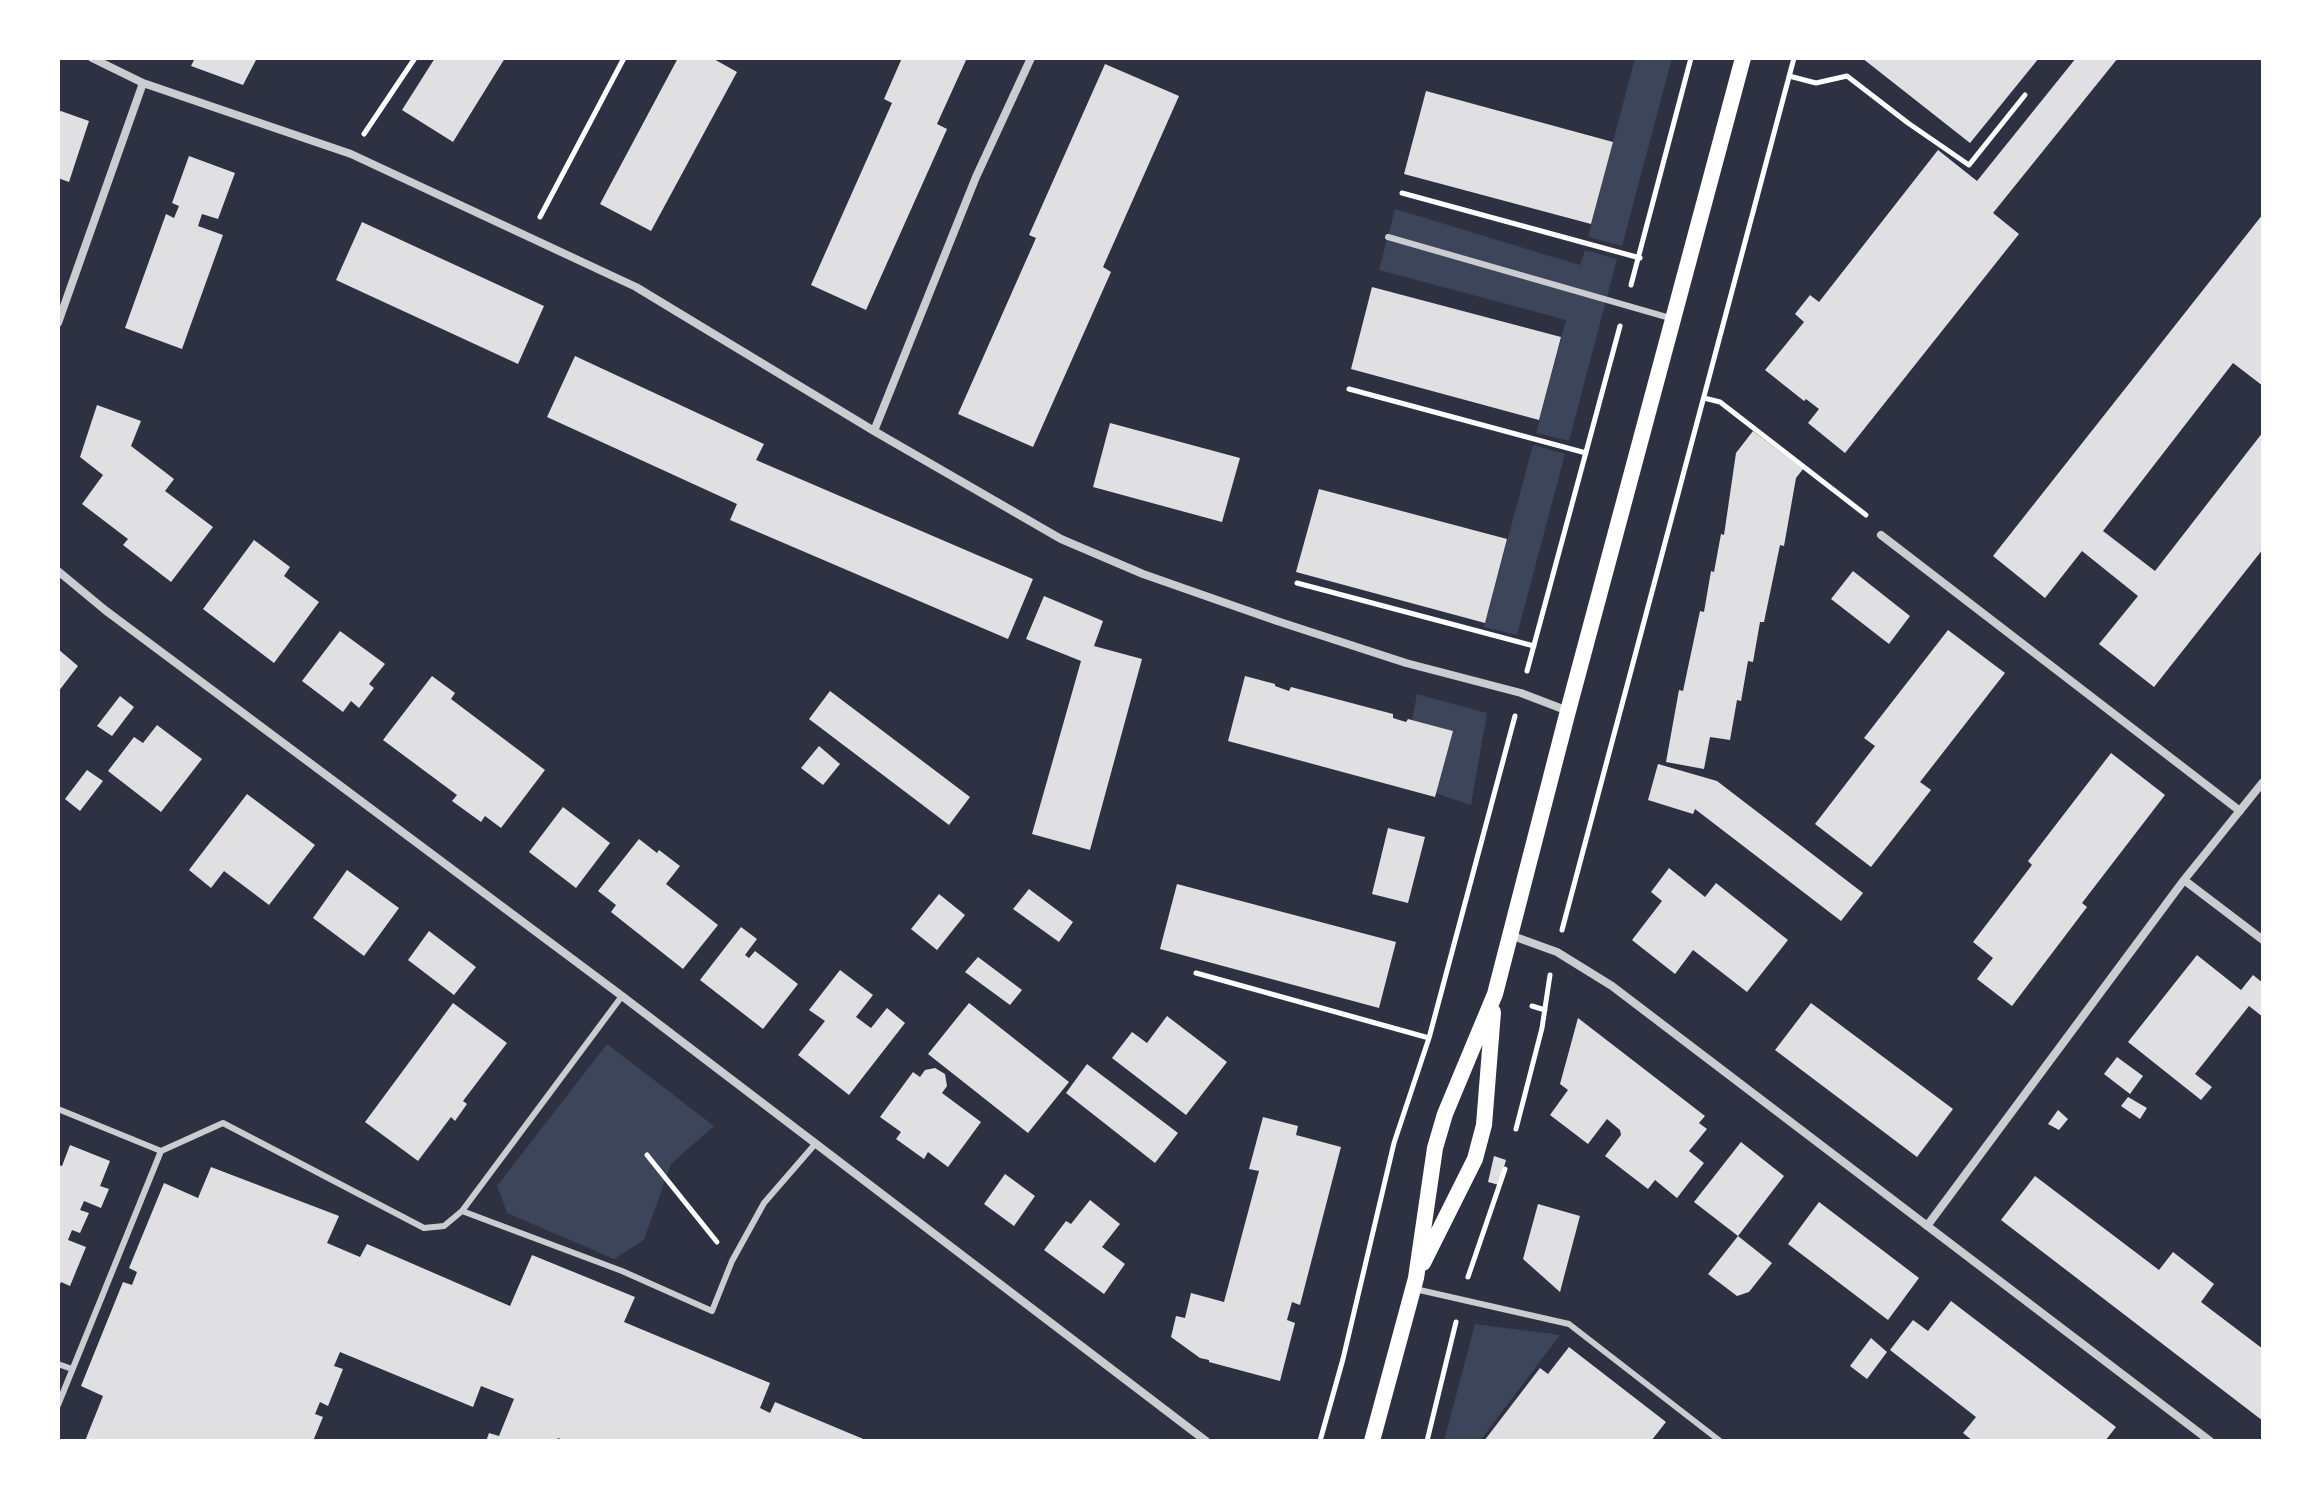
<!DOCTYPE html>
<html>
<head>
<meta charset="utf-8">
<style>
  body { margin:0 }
  #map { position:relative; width:2321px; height:1499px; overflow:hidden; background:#2d3142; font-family:"Fira Sans",sans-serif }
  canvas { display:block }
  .frame { position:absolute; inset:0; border:60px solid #fff; pointer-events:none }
</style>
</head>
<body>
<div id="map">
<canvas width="2321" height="1499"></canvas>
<div class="frame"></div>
</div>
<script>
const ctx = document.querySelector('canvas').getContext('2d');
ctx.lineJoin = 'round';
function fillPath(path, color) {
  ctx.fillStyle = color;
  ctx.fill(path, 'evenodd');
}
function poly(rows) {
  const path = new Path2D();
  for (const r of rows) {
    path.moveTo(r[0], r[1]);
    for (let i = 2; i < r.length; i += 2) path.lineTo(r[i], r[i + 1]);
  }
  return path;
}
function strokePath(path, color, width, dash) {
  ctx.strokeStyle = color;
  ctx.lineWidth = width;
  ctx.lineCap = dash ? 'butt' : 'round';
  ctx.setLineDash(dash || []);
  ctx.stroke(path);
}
fillPath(poly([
  [1635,58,1672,58,1622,246,1588,237],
  [1395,209,1580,265,1585,250,1617,259,1569,441,1536,433,1566,320,1379,270],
  [1533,445,1565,454,1517,635,1484,627],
  [1417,694,1487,713,1471,805,1435,793,1453,731,1412,720],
  [607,1044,714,1126,671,1164,644,1240,614,1259,507,1213,497,1186],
  [1475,1324,1560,1335,1480,1441,1444,1441]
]), '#3c4559');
fillPath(poly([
  [195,58,253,58,256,60,243,85,191,66],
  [435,58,505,58,453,142,402,110],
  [678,58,712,58,737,72,651,231,600,204],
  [902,58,967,58,937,124,947,129,866,310,811,285,892,103,884,99],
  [1862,58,2039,58,1970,143],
  [2076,58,2118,58,1993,213,2019,234,1845,453,1808,423,1819,409,1806,399,1804,401,1765,370,1804,322,1795,314,1810,295,1819,302,1938,150,1977,181],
  [1105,64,1179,96,1103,267,1111,272,1033,447,958,414,1036,238,1029,235],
  [1426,91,1613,142,1591,224,1404,174],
  [58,110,89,121,69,182,58,178],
  [189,156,235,173,218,219,202,214,198,226,223,235,182,349,125,328,166,214,174,218,179,206,172,203],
  [2263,214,2263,386,2233,363,2103,531,2155,571,2263,432,2263,549,2154,687,2099,644,2138,596,2082,551,2045,598,1993,556],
  [362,222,544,306,518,364,336,280],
  [1372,287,1561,337,1539,420,1351,369],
  [575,356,764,444,756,460,1033,579,1008,639,730,520,737,504,547,417],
  [97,405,141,421,131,446,174,479,165,491,213,527,171,582,123,545,128,539,82,504,103,475,80,457],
  [1110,423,1240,458,1222,522,1093,487],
  [1753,431,1803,469,1796,478,1784,546,1780,545,1764,622,1760,622,1753,662,1748,661,1741,701,1737,700,1730,740,1710,737,1704,769,1666,762,1679,690,1683,691,1700,611,1704,612,1711,571,1714,572,1721,534,1724,535,1736,453],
  [1319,489,1507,539,1485,623,1296,572],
  [254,540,290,567,284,576,319,602,274,663,203,609],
  [1853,571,1910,616,1889,644,1831,599],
  [1044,596,1103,621,1094,646,1142,659,1090,850,1032,834,1081,661,1026,639],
  [1948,630,2005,673,1920,782,1931,790,1871,867,1815,824,1875,746,1864,738],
  [340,631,385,664,369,684,374,688,359,708,351,701,343,712,302,681],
  [58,649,78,666,58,692],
  [432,676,455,693,451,699,545,770,501,828,485,816,481,822,452,801,457,795,383,740],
  [1245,676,1275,684,1275,686,1289,691,1291,687,1393,714,1393,718,1406,722,1408,719,1453,731,1435,797,1228,741],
  [830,691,970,797,949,825,809,719],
  [120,696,134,707,112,736,97,726],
  [157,725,202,759,161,812,108,771,134,737,143,743],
  [819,746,840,764,823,785,801,768],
  [2111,753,2165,795,2082,903,2087,907,2012,1006,1977,979,1993,958,1973,942,2032,865,2028,861],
  [1658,764,1717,781,1863,893,1841,921,1695,809,1693,814,1648,800],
  [87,770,103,781,80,811,65,799],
  [247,794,315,845,269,905,224,871,211,888,189,870],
  [563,807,610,843,576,888,529,852],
  [1388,828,1425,837,1408,903,1372,894],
  [639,839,657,853,659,850,680,866,666,884,718,925,683,969,611,912,616,905,598,891],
  [1669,868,1705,897,1716,883,1788,940,1747,992,1693,950,1675,974,1632,940,1662,901,1651,892],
  [347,870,399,908,364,956,313,918],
  [1177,884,1396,942,1379,1008,1160,949],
  [1029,889,1073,922,1059,942,1013,909],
  [939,894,965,915,937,950,911,929],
  [741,927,757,939,745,955,749,958,755,951,798,984,763,1029,700,980],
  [429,931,476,967,454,995,408,960],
  [2197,955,2241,990,2253,975,2263,983,2263,1017,2249,1006,2195,1074,2212,1087,2201,1100,2128,1042],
  [978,957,1022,990,1010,1005,965,972],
  [840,970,873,995,856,1017,871,1028,887,1008,905,1023,849,1095,798,1055,825,1021,809,1010],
  [453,1003,507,1043,463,1101,467,1104,455,1121,451,1117,418,1161,365,1122],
  [969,1003,1069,1082,1028,1133,928,1054],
  [1811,1003,1953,1109,1917,1157,1775,1050],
  [1167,1016,1227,1062,1186,1115,1112,1058,1132,1032,1147,1043],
  [1578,1018,1705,1116,1699,1123,1707,1129,1689,1151,1704,1163,1677,1198,1655,1180,1648,1189,1605,1156,1621,1135,1620,1130,1607,1119,1588,1144,1550,1115,1568,1090,1560,1084],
  [2117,1057,2143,1076,2130,1094,2104,1074],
  [1087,1064,1178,1133,1155,1163,1066,1093],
  [935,1068,945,1074,947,1086,942,1093,981,1122,948,1167,928,1152,924,1159,896,1139,901,1132,880,1117,913,1072,920,1077,925,1070],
  [2128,1097,2147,1108,2140,1119,2121,1106],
  [2058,1110,2068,1119,2059,1130,2048,1124],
  [1263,1117,1298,1126,1296,1135,1341,1147,1300,1305,1292,1302,1287,1320,1295,1323,1280,1381,1209,1362,1209,1360,1200,1358,1171,1337,1176,1316,1185,1318,1191,1293,1224,1302,1259,1171,1249,1169],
  [1741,1142,1784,1176,1738,1236,1772,1263,1749,1292,1737,1296,1708,1274,1738,1236,1694,1202],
  [70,1145,110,1161,100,1186,109,1189,101,1208,84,1201,80,1210,89,1213,80,1233,72,1230,68,1240,86,1247,70,1286,61,1282,58,1289,58,1165,62,1166],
  [1494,1156,1506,1160,1499,1185,1488,1182],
  [211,1167,339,1216,327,1243,360,1257,367,1244,510,1306,532,1255,635,1297,624,1322,770,1383,760,1408,770,1413,775,1402,868,1441,565,1441,558,1438,557,1441,486,1441,489,1433,499,1436,514,1399,481,1386,473,1407,340,1352,334,1366,343,1369,328,1406,320,1402,315,1414,323,1417,313,1441,85,1441,103,1396,81,1386,123,1282,132,1285,137,1272,129,1268,164,1183,198,1198],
  [1005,1174,1035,1196,1014,1226,984,1204],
  [2035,1176,2159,1270,2173,1252,2214,1284,2201,1302,2263,1349,2263,1421,2001,1220],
  [1090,1200,1120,1224,1102,1247,1125,1264,1104,1294,1044,1250,1066,1221,1071,1224],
  [1819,1202,1919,1278,1888,1320,1788,1244],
  [1538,1204,1580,1216,1560,1292,1523,1259],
  [1951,1301,2116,1427,2105,1441,1973,1441,1963,1433,1976,1417,1890,1350,1913,1320,1928,1331],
  [1871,1338,1887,1352,1867,1379,1850,1366],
  [1569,1347,1666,1422,1651,1441,1484,1441,1540,1368,1548,1374]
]), '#e0e0e3');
strokePath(poly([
  [1789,76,1816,83,1847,76,1908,123,1969,165,2025,95],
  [364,134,415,58],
  [1402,193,1640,258],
  [540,217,624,58],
  [1631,285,1691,58],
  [1349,389,1586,453],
  [1704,398,1720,402,1866,515],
  [1297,583,1534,646],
  [1527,671,1620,326],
  [1562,930,1794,58],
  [1196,973,1429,1038],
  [1532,1006,1545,1010],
  [1516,1129,1542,1028,1550,975],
  [647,1155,717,1242],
  [1468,1277,1505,1169],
  [1320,1441,1343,1359,1394,1143,1429,1038,1515,716],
  [1427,1441,1456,1322]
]), '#fff', 5);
strokePath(poly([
  [1388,237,1670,318],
  [58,1109,161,1151],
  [462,1211,622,996],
  [1415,1289,1569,1324,1720,1441],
  [58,1364,72,1369],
  [58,1405,161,1151,223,1123,424,1228,444,1226,462,1211,622,1271,712,1311,732,1261,764,1203,816,1143]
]), '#caccd0', 6);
strokePath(poly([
  [92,58,143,83,351,154,636,287,874,431,1061,539,1143,574,1277,621,1406,663,1521,693,1568,711],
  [58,323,143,83],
  [874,431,976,177,1031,58],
  [1881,535,2240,811],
  [58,571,105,610,622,996,1206,1441],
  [2184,880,2263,940],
  [1510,935,1557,952,1612,986,2210,1441],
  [1927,1226,2184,880,2263,782]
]), '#caccd0', 8);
strokePath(poly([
  [1423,1263,1475,1159,1484,1125,1493,1012],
  [1372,1441,1416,1278,1435,1148,1445,1114,1495,994,1568,711,1743,58]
]), '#fff', 16);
</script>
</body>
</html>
